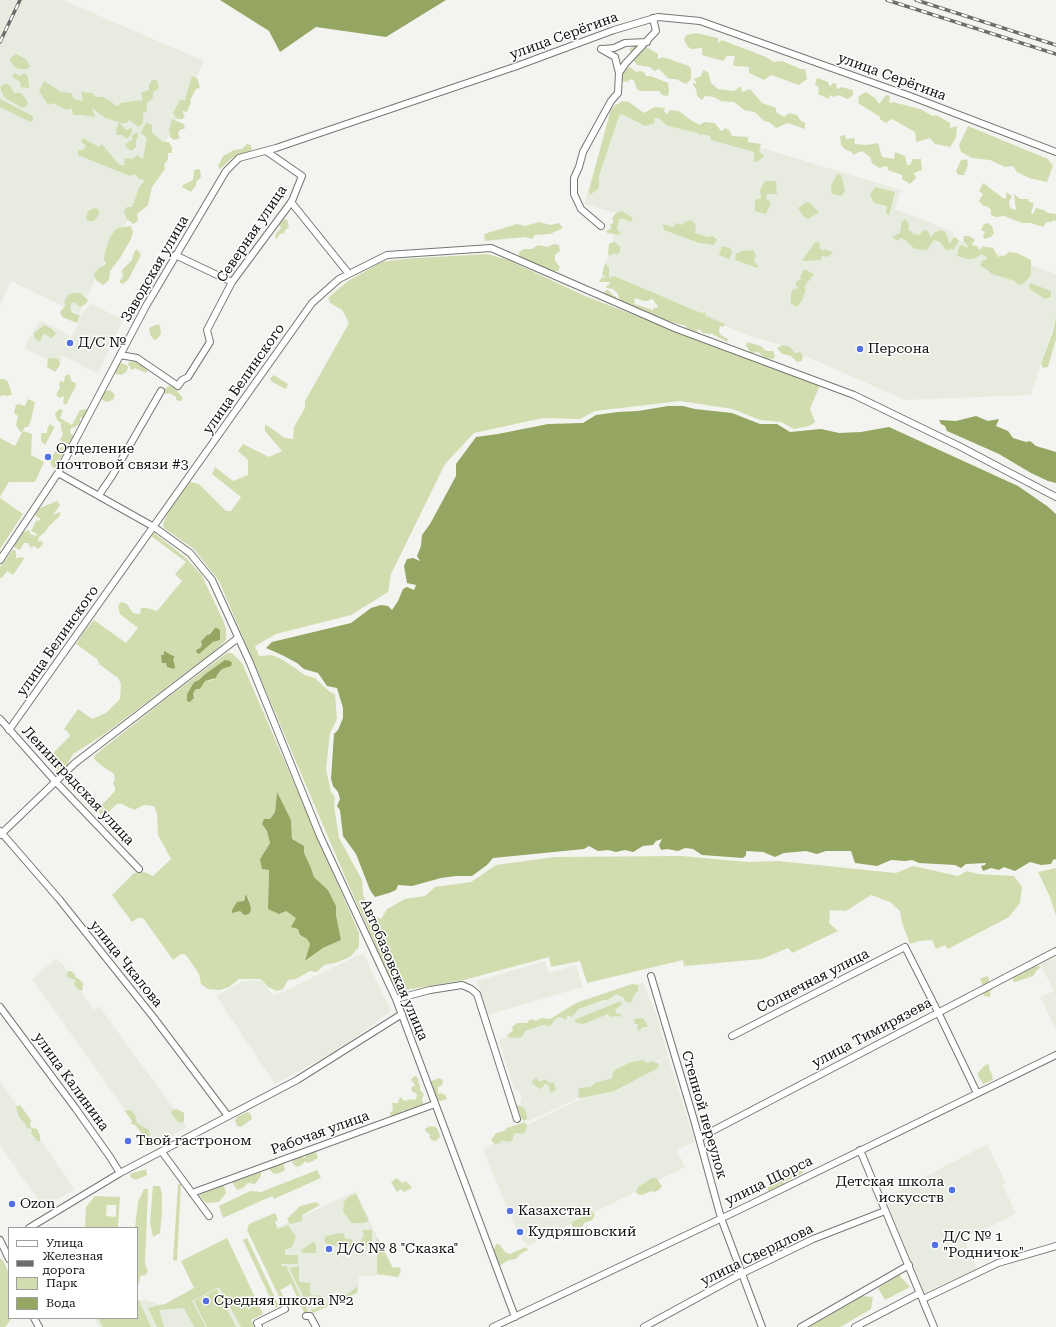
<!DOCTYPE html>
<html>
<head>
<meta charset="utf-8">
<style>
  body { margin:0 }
  #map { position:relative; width:1056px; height:1327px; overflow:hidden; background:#f3f4f0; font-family:"Roboto Serif",serif }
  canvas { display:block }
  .legend { position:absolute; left:8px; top:1227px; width:130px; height:92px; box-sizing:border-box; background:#fff; border:1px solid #9f9f9f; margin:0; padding:5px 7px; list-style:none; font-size:12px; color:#10100f }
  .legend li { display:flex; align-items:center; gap:8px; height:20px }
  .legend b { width:20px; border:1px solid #9f9f9f }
</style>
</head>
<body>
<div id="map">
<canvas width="1056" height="1327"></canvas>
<ul class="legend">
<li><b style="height:5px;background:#fff"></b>Улица</li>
<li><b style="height:5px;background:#6c6c6a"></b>Железная дорога</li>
<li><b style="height:11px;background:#d1ddaf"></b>Парк</li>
<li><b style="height:11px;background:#95a562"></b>Вода</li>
</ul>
</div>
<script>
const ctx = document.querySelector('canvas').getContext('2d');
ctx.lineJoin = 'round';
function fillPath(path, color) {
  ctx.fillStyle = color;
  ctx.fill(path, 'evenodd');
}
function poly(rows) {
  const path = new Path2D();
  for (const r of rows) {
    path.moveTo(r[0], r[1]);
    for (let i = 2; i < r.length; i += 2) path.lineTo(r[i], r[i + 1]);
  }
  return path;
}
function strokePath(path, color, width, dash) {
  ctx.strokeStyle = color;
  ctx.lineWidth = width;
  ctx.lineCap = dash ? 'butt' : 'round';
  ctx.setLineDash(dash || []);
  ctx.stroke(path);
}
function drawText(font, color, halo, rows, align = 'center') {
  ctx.font = font + ' "Roboto Serif",serif';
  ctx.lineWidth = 3;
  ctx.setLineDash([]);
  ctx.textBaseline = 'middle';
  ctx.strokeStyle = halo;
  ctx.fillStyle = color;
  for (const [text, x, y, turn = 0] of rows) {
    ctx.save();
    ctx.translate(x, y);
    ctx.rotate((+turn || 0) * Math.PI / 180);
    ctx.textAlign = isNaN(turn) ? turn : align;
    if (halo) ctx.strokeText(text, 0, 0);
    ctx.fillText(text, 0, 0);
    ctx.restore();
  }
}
fillPath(poly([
  [0,0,63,0,204,61,129,218,122,231,119,229,79,314,11,281,0,306],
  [613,103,901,190,895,209,954,232,952,238,1056,274,1056,317,1031,395,905,400,780,345,750,336,602,278,619,214,584,204],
  [90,303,123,320,98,374,63,356,57,365,24,348,40,320,72,337,81,316],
  [363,953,391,1011,338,1050,275,1084,216,996,243,981,261,980,274,996],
  [1056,956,1056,1030,1040,997,1054,991,1040,964],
  [55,959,62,963,94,1010,99,1006,187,1127,152,1148,32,979],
  [545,961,549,973,576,965,583,987,487,1015,477,981],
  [643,982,657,1016,668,1056,527,1122,520,1103,522,1098,519,1092,514,1089,499,1040],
  [668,1057,695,1142,677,1150,685,1167,527,1246,520,1236,508,1210,483,1149,516,1130],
  [0,1081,75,1190,43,1206,0,1146],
  [987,1144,1006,1183,1003,1185,1016,1214,964,1239,977,1269,924,1293,885,1198],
  [356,1191,394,1274,359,1277,358,1291,307,1315,268,1232],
  [227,1278,252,1327,99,1327,95,1318,137,1318,137,1300,146,1300,165,1306]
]), '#e8ece0');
fillPath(poly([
  [696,33,718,38,718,43,722,40,766,57,774,62,782,61,801,69,805,69,807,79,799,85,771,75,764,80,749,73,749,67,736,66,733,65,735,56,727,56,723,61,702,55,702,48,692,49,688,47,684,40,686,35],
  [643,45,658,54,658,59,663,57,689,66,691,69,691,79,686,84,676,79,669,79,659,69,654,71,650,67,637,65,631,57,630,48],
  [16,54,26,59,30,66,27,69,20,69,14,67,9,59],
  [630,67,636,72,640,71,644,72,646,76,651,76,668,83,669,89,668,96,662,95,659,91,640,91,637,89,634,81,631,79,627,82,622,81,620,76,625,69],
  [703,70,708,72,711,83,718,89,734,91,741,86,742,92,750,89,762,103,776,108,776,112,784,117,789,113,797,115,800,120,805,123,805,129,788,123,776,128,769,122,764,121,755,112,744,110,734,102,721,101,714,97,705,96,702,100,697,96,696,89,692,83,697,84,694,79,701,76],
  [15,73,19,76,25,73,28,77,29,88,21,87,20,82,12,77],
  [192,76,197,78,200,88,196,89,190,100,191,102,187,112,183,111,183,113,185,115,183,119,177,119,173,113,180,100,185,100],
  [817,78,828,82,830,87,833,83,837,84,836,87,839,89,841,87,853,90,853,95,848,99,838,95,834,97,829,95,829,99,818,94,819,88,815,84],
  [152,80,157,80,159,88,153,92,153,98,147,103,147,111,143,113,143,123,139,127,129,120,127,123,120,123,126,130,132,128,131,134,127,139,122,135,117,135,116,130,119,122,105,118,92,108,95,117,82,115,73,115,72,108,67,110,58,106,54,103,48,105,39,91,44,81,61,92,71,93,74,99,83,101,81,92,93,93,95,97,103,97,112,102,114,105,119,106,120,103,143,100,141,93,149,90,149,85],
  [6,83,11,86,14,93,21,93,28,102,27,106,22,108,4,97,0,87],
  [866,92,875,98,879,104,886,95,890,96,889,102,892,103,893,102,920,109,933,116,936,115,950,123,950,128,957,126,956,138,950,147,935,144,930,138,916,142,915,132,892,119,886,123,880,119,880,117,858,103,859,96],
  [0,99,33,116,33,120,30,122,0,107],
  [622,101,629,102,644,113,655,107,665,108,664,111,667,114,670,110,679,111,692,121,700,125,704,122,715,123,721,131,726,128,730,131,732,136,748,137,748,142,761,144,759,151,764,156,759,161,754,162,754,152,711,140,710,136,702,134,701,136,698,133,668,126,658,118,655,118,654,120,655,123,645,126,622,114,619,116,599,176,599,188,590,195,589,191,611,109],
  [172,119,184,124,185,129,181,129,178,133,180,138,174,140,170,137,169,130],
  [146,122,152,125,152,133,163,142,169,142,172,148,172,153,168,153,168,160,164,164,165,169,152,187,148,205,137,214,138,221,133,224,126,218,124,211,127,207,132,207,139,188,145,180,139,179,135,174,130,176,78,155,78,150,83,150,86,146,81,141,83,138,99,147,102,144,114,159,120,165,124,165,125,158,133,159,137,155,143,159,147,138,141,133],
  [968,126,1048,159,1053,166,1047,182,1029,178,1017,172,1013,166,1005,167,990,160,972,158,961,152,959,145],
  [137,132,138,137,136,140,136,147,131,151,125,146,127,143,133,139,131,136],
  [845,135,846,139,854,138,855,144,867,145,878,143,882,157,894,159,895,152,905,156,907,165,910,165,913,159,921,159,922,170,914,173,916,178,910,184,902,179,902,175,888,170,887,166,879,168,872,163,870,157,862,151,853,155,852,152,846,150,841,145,840,136],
  [247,144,251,145,252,150,232,158,220,169,218,166,223,156,234,150,242,149],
  [967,159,968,165,964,175,958,175,956,171,961,160],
  [200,169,201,177,196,182,196,185,191,192,182,187,183,185,193,180,194,170],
  [837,174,841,175,845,190,842,196,832,194,831,186],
  [765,181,776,181,777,194,767,194,766,199,771,202,766,214,755,211,755,200,761,198,760,190],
  [983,183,1003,198,1006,199,1006,192,1012,196,1009,202,1010,208,1016,210,1014,194,1020,199,1028,199,1029,202,1034,203,1031,214,1033,214,1036,208,1044,210,1048,213,1056,214,1056,221,1053,220,1051,222,1047,222,1043,227,1031,223,1022,223,1004,216,996,217,991,215,991,210,987,206,983,206,979,201,983,194,979,191],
  [875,187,895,192,889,215,886,214,887,206,874,203,870,195],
  [806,202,810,203,819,212,808,219,803,216,798,208],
  [94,208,99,210,99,214,94,221,88,221,86,218,88,211],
  [622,211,633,218,632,220,630,222,624,219,619,219,617,229,621,233,619,235,607,233,607,230,611,229,610,224,614,223,612,219,615,214],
  [287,219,289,228,286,229,284,233,280,234,276,240,275,235,281,228,278,223,281,222,282,223,283,220],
  [905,219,909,225,908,230,911,231,913,234,919,235,924,230,928,231,931,238,934,233,941,230,945,232,950,244,953,238,955,237,959,241,954,249,946,250,940,242,934,240,927,250,915,249,905,240,900,238,898,241,892,237,900,233,902,222],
  [691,220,696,225,695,233,708,237,713,236,717,240,714,245,699,243,664,230,663,224,673,227,676,223,683,225,684,222],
  [539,222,551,225,559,223,563,228,550,234,535,235,532,239,525,237,485,241,484,234,517,224,525,226],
  [988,223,992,226,994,233,991,237,984,239,983,236,985,232,981,230,984,224],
  [131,226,133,232,131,239,120,258,110,271,109,280,103,285,96,280,94,274,99,268,106,264,104,260,105,252,110,237,117,228],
  [964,236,970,236,975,240,972,244,973,246,976,245,979,250,981,250,982,246,993,248,998,257,1004,256,1009,252,1017,253,1031,260,1031,275,1022,285,1017,284,1015,281,992,274,986,269,980,266,983,260,987,260,986,257,981,254,976,258,968,259,957,256,959,247,962,245,967,248,968,246,963,240],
  [615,242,620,247,620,252,617,255,614,253,610,256,608,254,609,244],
  [815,242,820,243,819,248,824,251,824,249,833,252,828,257,822,256,821,260,802,261],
  [554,244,559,245,560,251,555,255,555,261,560,267,558,271,550,271,538,266,536,264,527,262,521,259,518,253,524,249,532,249,538,245,547,247],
  [722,246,730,248,732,253,729,259,719,255],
  [137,249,141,255,128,280,123,284,120,283,120,280,123,277,122,270,132,260,134,252],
  [753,250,756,255,754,261,758,266,758,268,735,260,736,254,742,251],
  [487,254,508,260,585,296,775,369,820,385,810,409,815,422,809,426,794,429,781,422,760,420,733,409,680,401,595,411,580,419,543,418,474,433,445,464,391,574,388,592,351,615,276,634,255,646,259,656,272,655,283,660,305,675,315,678,330,692,335,694,337,719,330,733,326,769,331,792,335,797,334,805,339,838,362,880,363,894,370,914,381,919,387,909,405,899,425,896,435,887,471,882,496,865,555,857,682,856,748,862,778,861,896,873,913,866,958,876,967,871,978,874,1014,876,1022,887,1020,903,1009,917,948,949,945,945,936,949,932,940,919,941,910,944,902,923,900,911,890,902,871,895,846,911,830,910,829,923,838,931,792,953,788,948,762,959,684,966,683,960,587,983,580,961,551,967,549,957,464,980,406,990,398,988,390,978,343,872,219,581,194,549,164,528,163,524,169,510,190,482,199,484,226,511,231,511,241,497,212,474,215,467,233,481,248,475,248,460,238,451,243,444,269,457,282,451,265,431,265,424,285,438,293,439,294,427,305,408,305,401,349,323,342,310,330,303,328,298,348,281,382,262,403,259],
  [605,263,609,268,609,278,614,276,701,313,705,312,706,316,725,324,723,327,720,326,719,331,721,335,728,339,727,342,712,334,702,333,702,331,698,329,697,332,686,328,686,326,668,321,632,307,625,302,619,304,602,294,605,292,606,290,608,290,614,296,616,296,616,299,619,299,618,294,613,289,607,288,606,286,610,284,609,282,599,282,602,277,605,278,606,277,602,274],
  [635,298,644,301,649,301,650,299,654,300,654,302,658,306,657,308,653,308,653,310,652,311,651,309,634,304],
  [804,269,814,274,804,287,806,290,803,296,803,299,797,307,791,304,791,294,793,289,799,288,795,285,798,280,801,280,800,277],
  [1030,283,1051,291,1051,297,1045,299,1034,292,1029,288],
  [73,293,80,293,88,300,86,304,80,307,75,302,71,304,70,309,73,313,80,315,77,323,62,317,60,312,66,305,64,302,68,295],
  [1056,316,1056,339,1048,367,1043,368,1041,364,1053,331],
  [158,324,160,326,161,334,156,340,153,339,150,334,149,328],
  [44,325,52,329,56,334,51,338,44,333,40,341,37,341,34,337,34,333],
  [747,342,761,346,766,351,773,351,775,356,773,359,765,358,758,352,751,353,746,346],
  [783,345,790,347,795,353,800,352,803,356,802,361,797,362,791,356,782,354,777,348],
  [53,358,59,359,60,365,55,372,47,367,48,359],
  [136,361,138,364,144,365,148,369,146,373,135,368,132,370,128,365,129,362],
  [121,363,128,366,128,368,126,372,121,375,115,374,113,373,115,369],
  [69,374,72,382,75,382,76,386,66,405,63,403,64,396,60,398,56,395,60,387,59,384,60,381,64,382,65,376],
  [274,375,288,384,286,389,272,382,270,378],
  [0,379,4,379,8,382,12,394,8,396,3,395,0,397],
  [174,384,180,388,177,391,183,398,181,401,178,401,176,399,176,397,169,393,167,394,162,392,157,393,157,390,159,387,163,389],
  [110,390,115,395,113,400,107,402,102,400,101,393],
  [28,399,35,402,31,420,28,427,25,427,21,433,16,425,18,416,14,413,16,405,19,404,25,406],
  [59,409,63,410,60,418,72,425,80,410,87,409,87,414,84,417,80,418,80,423,75,427,71,428,70,433,73,435,73,439,70,441,62,457,60,458,58,467,53,468,50,462,50,458,57,450,63,446,60,440,63,434,61,429,61,423,57,420,55,414],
  [50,424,54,427,53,430,45,445,41,441,41,435,42,433,47,433,47,430],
  [23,431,32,434,31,455,44,462,35,482,9,482,0,497,0,438,15,446],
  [0,498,23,514,0,549],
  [57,501,60,505,53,515,60,512,60,516,49,526,45,532,39,537,38,541,42,541,43,544,38,549,34,546,31,548,28,543,24,543,20,550,15,548,13,545,23,532,29,530,30,534,36,536,37,534,31,531,36,521,41,520,35,515,37,509],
  [154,533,186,558,201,574,223,620,226,629,226,640,216,650,103,735,73,754,64,770,58,772,47,759,70,736,68,732,64,729,78,709,92,719,106,713,120,699,121,684,118,678,99,664,97,659,76,644,85,630,94,620,126,643,138,628,120,614,118,606,121,602,127,604,133,613,140,614,141,608,147,608,157,611,182,581,175,574,186,562,151,536],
  [213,630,220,640,213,642,199,654,200,648,202,645,201,641],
  [13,550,16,551,16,558,23,557,24,559,13,575,7,571,2,578,0,577,0,567],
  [227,653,232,653,242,663,359,933,359,947,350,957,335,963,324,965,317,972,310,971,296,979,288,980,283,989,277,991,268,987,261,979,239,979,229,987,220,990,208,989,201,984,199,974,186,955,181,954,173,960,143,918,138,918,132,922,112,895,134,873,144,872,153,876,171,859,158,835,157,813,154,806,144,805,134,810,122,804,117,804,103,817,97,810,115,791,115,787,113,783,115,779,114,774,102,766,94,759,95,755,167,698],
  [232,663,222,669,213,680,205,681,200,689,196,689,193,693,194,698,190,702,187,694,194,682,199,680,204,675],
  [277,793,291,820,292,839,303,853,311,868,314,877,328,890,336,906,336,915,341,940,323,948,306,961,310,944,307,939,300,935,296,918,286,911,268,909,269,870,260,859,270,843,267,831,270,819,275,812],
  [246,895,249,899,251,910,244,915,240,911],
  [1056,868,1056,916,1050,897,1038,872],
  [1035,964,1041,967,1036,971,1033,976,1015,982,1013,981,1013,978,1032,968,1032,965],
  [68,971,71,971,74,973,76,978,78,978,83,983,82,991,77,989,74,984,75,980,67,977,67,975],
  [988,976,989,980,988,983,993,988,990,992,990,997,984,996,981,988,983,985,980,980,981,978],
  [632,984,638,985,638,991,634,995,631,1003,626,1002,623,997,616,994,608,1000,603,1000,579,1009,572,1017,567,1015,567,1019,564,1019,560,1017,555,1019,550,1026,543,1025,525,1031,522,1037,513,1038,506,1036,513,1031,512,1027,517,1023,527,1023,528,1021,532,1019,535,1021,542,1018,550,1019,576,1003],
  [621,1001,622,1004,615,1010,617,1014,621,1014,620,1017,616,1016,610,1017,608,1015,610,1013,589,1022,583,1024,577,1023,574,1020],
  [643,1018,648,1026,647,1027,643,1027,639,1031,637,1029,638,1024,635,1024,634,1022,634,1019],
  [644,1060,646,1063,653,1061,659,1064,658,1068,614,1091,581,1098,578,1097,579,1088,591,1087,595,1083,612,1078,613,1073,615,1070,631,1062],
  [988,1064,989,1065,989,1069,992,1074,993,1080,983,1084,977,1074,983,1067],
  [416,1076,419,1080,418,1083,420,1085,420,1090,424,1094,422,1100,424,1105,421,1108,402,1111,402,1116,395,1117,394,1116,390,1115,390,1112,393,1111,392,1103,398,1103,400,1097,403,1100,406,1101,410,1099,413,1100,416,1099,417,1094,412,1091,411,1088,415,1085,411,1080,413,1077],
  [438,1078,443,1080,442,1085,438,1087,438,1094,442,1093,445,1095,447,1099,440,1101,436,1099,430,1082],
  [536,1078,540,1082,545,1079,549,1083,554,1083,556,1090,551,1093,549,1090,550,1087,547,1084,544,1084,543,1087,540,1089,537,1087,532,1083,532,1081],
  [20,1105,31,1120,30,1126,32,1128,37,1129,40,1136,40,1141,37,1141,31,1133,32,1129,27,1128,24,1122,19,1117,16,1107],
  [517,1105,523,1107,526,1112,527,1119,524,1121,521,1118],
  [177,1109,184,1113,184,1121,181,1123,176,1120,171,1113,172,1110],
  [130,1110,135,1114,137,1123,149,1130,150,1137,146,1143,143,1142,140,1131,135,1125,131,1124,132,1121,125,1111],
  [247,1112,250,1113,252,1119,241,1127,237,1126,235,1120,237,1117],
  [525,1122,527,1126,525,1132,522,1134,516,1133,514,1134,512,1141,507,1142,502,1140,500,1143,495,1144,491,1140,496,1133,504,1131,507,1128],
  [429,1126,436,1127,439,1132,440,1137,436,1141,431,1140,429,1136,431,1135,426,1132,425,1129],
  [316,1152,318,1158,313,1161,308,1163,305,1161,302,1165,297,1167,293,1164,292,1161,293,1157,297,1155,305,1158,306,1153],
  [283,1162,285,1170,280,1173,274,1174,269,1169,274,1164],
  [146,1169,147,1175,136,1180,131,1178,130,1174],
  [802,1169,803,1172,801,1174,784,1182,784,1185,770,1192,768,1190,768,1187],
  [317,1170,321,1178,274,1199,272,1196,223,1218,219,1206,250,1191,261,1192],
  [261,1172,261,1176,255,1184,248,1183,243,1188,237,1190,232,1182],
  [397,1178,402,1183,406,1181,412,1188,404,1192,401,1189,397,1192,391,1182],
  [652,1178,656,1178,662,1186,659,1190,654,1192,652,1191,642,1195,637,1194,636,1191,638,1187],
  [178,1184,181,1184,177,1261,173,1260],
  [224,1185,226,1193,219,1202,206,1203,199,1195],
  [153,1186,160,1186,162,1195,162,1211,160,1233,153,1237,150,1223],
  [144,1189,148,1189,145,1264,148,1271,146,1275,140,1276,139,1284,137,1284,137,1228,135,1228,138,1202],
  [356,1194,369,1221,364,1223,351,1223,349,1219,343,1212,344,1202,349,1196],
  [95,1196,120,1197,118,1228,85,1228,86,1207],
  [107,1205,116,1205,116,1217,106,1216],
  [316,1202,320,1205,302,1215,302,1221,290,1224,287,1219,300,1206],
  [589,1209,595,1215,592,1220,584,1223,583,1226,577,1228,572,1227,572,1222,582,1217,582,1213,584,1210],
  [275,1213,278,1220,275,1222,278,1229,288,1225,296,1237,292,1247,285,1250,285,1255,298,1255,298,1264,281,1264,283,1266,286,1266,308,1312,305,1314,291,1284,280,1290,287,1303,283,1305,247,1230,249,1224],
  [362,1230,372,1230,372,1246,359,1244,364,1235],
  [343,1233,346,1239,351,1239,355,1244,351,1247,327,1245,324,1240,326,1236,335,1234],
  [377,1237,393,1268,397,1267,401,1268,400,1273,398,1277,377,1274],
  [227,1238,263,1314,251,1320,254,1327,241,1327,219,1287,192,1301,206,1327,194,1327,184,1308,159,1310,164,1327,157,1327,148,1308,165,1304,194,1288,181,1261],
  [247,1238,279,1306,275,1308,243,1240],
  [313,1242,316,1245,316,1253,303,1253,301,1250],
  [496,1244,499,1244,506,1253,510,1254,526,1247,528,1250,520,1254,516,1259,509,1260,499,1266,494,1258,494,1249],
  [0,1258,4,1262,9,1274,9,1318,12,1318,5,1327,0,1327],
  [299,1266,299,1282,310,1283,310,1295,322,1296,307,1304,289,1268],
  [899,1275,910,1287,885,1300,878,1288],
  [358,1286,357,1293,313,1313,311,1310,349,1293],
  [217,1289,236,1327,207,1327,194,1301],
  [862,1296,873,1297,871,1309,840,1327,809,1327],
  [137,1301,139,1301,151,1327,103,1327,98,1318,137,1318]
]), '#d1ddaf');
fillPath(poly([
  [220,0,446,0,386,37,316,27,280,52,269,31],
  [668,406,683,406,695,409,732,413,760,424,777,424,790,432,821,429,839,433,861,432,889,427,1018,486,1047,506,1056,514,1056,859,1053,860,1051,864,1041,865,1030,862,1015,871,1004,867,999,870,991,868,983,871,981,866,985,865,986,863,966,864,961,868,955,865,919,863,912,860,905,861,891,860,877,866,855,863,851,851,826,851,817,854,806,851,784,853,775,857,763,852,746,851,746,855,743,858,702,855,693,849,685,848,678,851,667,849,661,850,659,845,662,839,656,841,653,845,643,846,633,852,625,850,616,852,608,850,598,851,589,846,584,849,493,858,487,865,472,876,456,876,441,878,412,886,398,885,396,890,389,893,375,897,370,890,356,854,343,836,340,810,337,806,340,799,338,792,333,786,331,779,334,734,338,730,343,718,343,708,337,688,327,686,318,673,304,669,297,663,282,655,266,648,272,642,351,623,371,608,381,605,388,606,392,610,398,601,403,589,407,587,414,590,416,585,407,583,404,566,407,559,413,558,420,561,417,556,421,546,422,535,430,524,456,476,456,464,476,437,498,434,548,424,583,423,596,415,618,412,638,411],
  [976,416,988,421,999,419,996,426,1008,431,1013,438,1026,442,1030,441,1036,446,1056,452,1056,483,1048,481,1031,473,999,454,947,431,945,426,941,424,939,420,956,421],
  [215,628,217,628,220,630,220,640,213,642,199,654,197,653,196,650,200,648,202,645,201,641,207,635,210,634],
  [164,651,175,657,173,659,175,667,174,669,167,667,166,663,162,663,161,655,164,655],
  [225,660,230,661,232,663,231,666,222,669,217,675,216,678,205,681,200,689,196,689,193,693,194,698,190,702,187,701,187,694,194,682,199,680,204,675],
  [277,792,291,820,292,839,304,846,304,853,311,868,314,877,328,890,336,906,336,915,341,940,323,948,305,961,310,944,307,939,300,935,298,929,291,927,296,918,286,911,279,914,268,909,269,870,262,869,260,859,270,843,267,831,262,824,264,819,270,819,275,812],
  [246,894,250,904,251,910,249,914,244,915,240,911,232,913,232,910,237,902,244,901]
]), '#95a562');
const minor = poly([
  [603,49,614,48,625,43,647,42],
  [619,73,625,64,656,31,653,18],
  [291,202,349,274],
  [601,226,581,209,574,194,574,178,579,167,583,152,611,101,618,93,619,73,615,57,601,49],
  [175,255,232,282],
  [120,355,137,358,178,386,182,380,188,377,210,342,207,330,232,282,292,201,302,176,266,151],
  [58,473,154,527,190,553,212,580,250,663,320,836,396,999,515,1317],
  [99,495,112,476,161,391],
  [0,560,58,473,146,306,226,171,239,158,276,148,517,66,614,30,658,17,700,21,910,96,1056,152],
  [0,719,55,781,139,869],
  [9,730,312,303,339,279,387,255,491,248,677,329,854,395,959,446,1056,497],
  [0,831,59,899,154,1018,228,1116],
  [0,835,75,763,238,638],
  [651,976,694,1120,721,1218,762,1327],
  [396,999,430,990,462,985,471,989,477,994,517,1119],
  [0,1007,76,1109,110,1157,120,1173],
  [732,1036,905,947,938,1012,977,1093],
  [699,1138,1056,951],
  [860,1150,934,1327],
  [162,1152,209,1216],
  [192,1193,435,1104],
  [29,1228,120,1173,297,1080,402,1014],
  [0,1240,9,1259],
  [923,1299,998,1263,1056,1246],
  [306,1316,310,1316,316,1327],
  [34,1318,39,1327],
  [259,1327,257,1323,285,1309],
  [493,1327,741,1209,1056,1055],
  [644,1327,741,1274,813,1239,885,1211],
  [801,1327,909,1265],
  [855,1327,920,1293]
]);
strokePath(minor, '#767773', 8);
strokePath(minor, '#fff', 6);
const rail = poly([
  [887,0,1056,54],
  [916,0,1056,45],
  [0,42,20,0]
]);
strokePath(rail, '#6c6c6a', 3.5);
strokePath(rail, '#fff', 2, [6]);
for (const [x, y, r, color] of [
  [70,343,4,"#526fe4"],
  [860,349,4,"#526fe4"],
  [48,457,4,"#526fe4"],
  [128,1141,4,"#526fe4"],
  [952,1190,4,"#526fe4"],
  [12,1204,4,"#526fe4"],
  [510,1211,4,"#526fe4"],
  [520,1232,4,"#526fe4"],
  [935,1245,4,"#526fe4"],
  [329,1249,4,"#526fe4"],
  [206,1301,4,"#526fe4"]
]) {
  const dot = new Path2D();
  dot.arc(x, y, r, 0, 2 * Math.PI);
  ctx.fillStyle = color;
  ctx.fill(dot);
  strokePath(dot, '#fff', 1.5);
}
drawText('14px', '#10100f', '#fff', [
  ["улица Серёгина",564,36,-20],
  ["улица Серёгина",892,77,20],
  ["Северная улица",252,234,-56],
  ["Заводская улица",155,269,-60],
  ["улица Белинского",244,379,-55],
  ["улица Белинского",58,641,-55],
  ["Ленинградская улица",78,786,47],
  ["улица Чкалова",126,964,51],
  ["Автобазовская улица",394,970,67],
  ["Солнечная улица",813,981,-27],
  ["улица Тимирязева",872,1033,-28],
  ["улица Калинина",71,1082,54],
  ["Степной переулок",704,1115,74],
  ["Рабочая улица",320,1133,-20],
  ["улица Щорса",769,1181,-26],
  ["улица Свердлова",757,1255,-26]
]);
drawText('14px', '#10100f', '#fff', [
  ["Д/С №",78,343],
  ["Персона",868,349],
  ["Отделение",56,449],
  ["почтовой связи #3",56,465],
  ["Твой гастроном",136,1141],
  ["Детская школа",944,1182,"right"],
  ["искусств",944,1198,"right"],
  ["Ozon",20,1204],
  ["Казахстан",518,1211],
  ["Кудряшовский",528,1232],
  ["Д/С № 1",943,1237],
  ["\"Родничок\"",943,1253],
  ["Д/С № 8 \"Сказка\"",337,1249],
  ["Средняя школа №2",214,1301]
], 'left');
</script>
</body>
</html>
